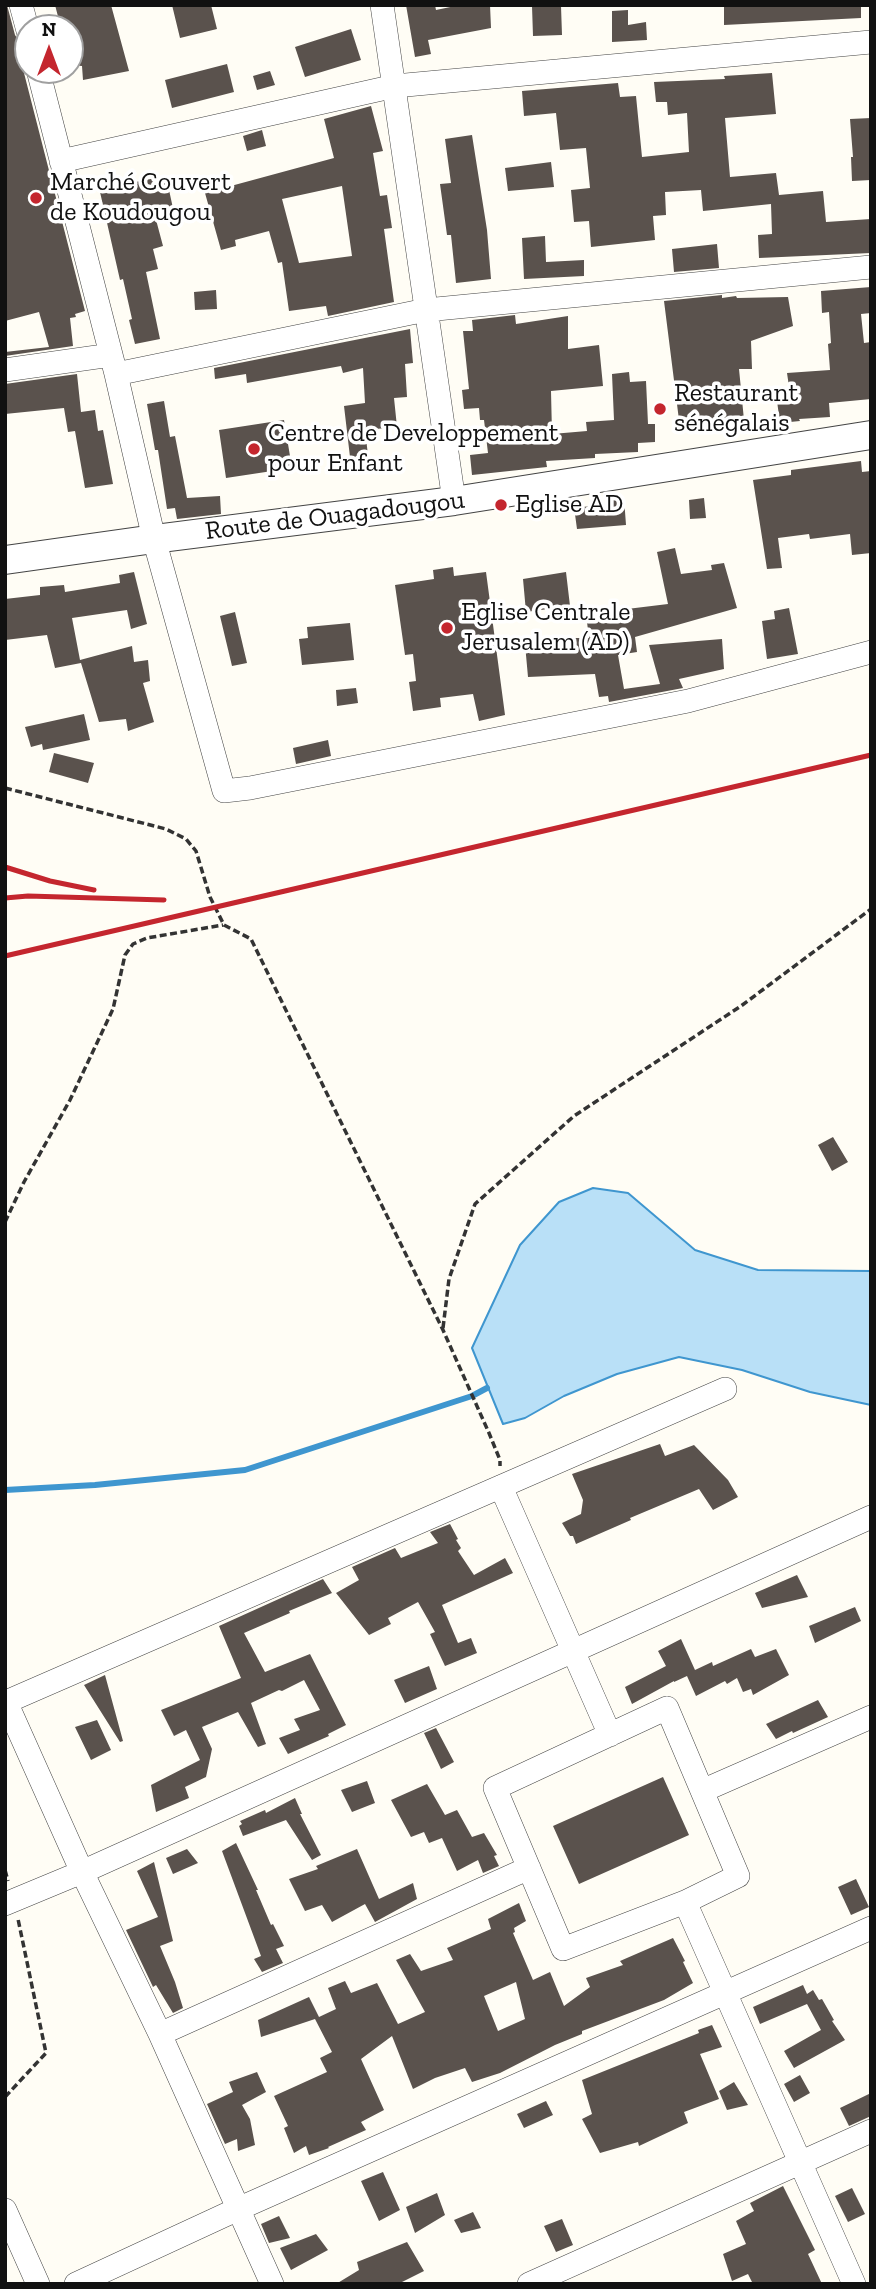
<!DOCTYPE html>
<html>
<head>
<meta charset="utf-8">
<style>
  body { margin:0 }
  #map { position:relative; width:876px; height:2289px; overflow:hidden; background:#fffdf5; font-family:"Zilla Slab",serif }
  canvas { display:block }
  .frame { position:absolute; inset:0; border:7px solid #111; pointer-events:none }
  .north { position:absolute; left:14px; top:14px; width:70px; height:70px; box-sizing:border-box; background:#fff; border:2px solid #a0a0a0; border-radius:50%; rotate:0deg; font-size:19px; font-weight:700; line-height:28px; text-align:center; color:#111 }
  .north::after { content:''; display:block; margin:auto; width:24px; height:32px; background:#c4262e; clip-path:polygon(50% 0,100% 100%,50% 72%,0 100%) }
</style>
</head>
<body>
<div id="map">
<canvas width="876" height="2289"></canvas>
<div class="frame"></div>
<div class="north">N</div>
</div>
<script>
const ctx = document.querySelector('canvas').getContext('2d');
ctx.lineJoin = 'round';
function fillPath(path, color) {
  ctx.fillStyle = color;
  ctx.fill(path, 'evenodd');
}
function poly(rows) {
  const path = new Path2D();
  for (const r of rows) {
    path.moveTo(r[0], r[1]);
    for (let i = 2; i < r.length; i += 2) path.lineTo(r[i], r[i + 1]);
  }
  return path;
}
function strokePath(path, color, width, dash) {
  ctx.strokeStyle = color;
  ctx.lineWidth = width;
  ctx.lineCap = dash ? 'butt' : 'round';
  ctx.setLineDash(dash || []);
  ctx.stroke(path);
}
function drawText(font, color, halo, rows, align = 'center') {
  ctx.font = font + ' "Zilla Slab",serif';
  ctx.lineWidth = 7;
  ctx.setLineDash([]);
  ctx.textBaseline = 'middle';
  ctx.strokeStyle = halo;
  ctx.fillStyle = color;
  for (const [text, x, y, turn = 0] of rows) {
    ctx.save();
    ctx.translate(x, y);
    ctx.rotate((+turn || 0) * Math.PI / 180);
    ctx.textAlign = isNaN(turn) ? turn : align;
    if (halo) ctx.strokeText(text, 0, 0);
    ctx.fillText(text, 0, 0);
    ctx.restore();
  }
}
const water = poly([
  [593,1188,628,1193,695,1250,758,1270,871,1271,871,1405,810,1392,742,1370,679,1357,617,1374,564,1396,525,1418,503,1424,472,1348,520,1245,559,1202,593,1188]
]);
fillPath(water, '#b9e0f7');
strokePath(water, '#3f96cf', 2);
strokePath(poly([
  [5,1490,95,1485,245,1470,472,1396,487,1388]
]), '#3f96cf', 6);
fillPath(poly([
  [5,5,7,5,15,35,19,41,27,45,28,47,28,60,24,67,24,73,85,311,75,314,76,317,70,318,73,346,5,356,5,352,49,347,39,312,5,321],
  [55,5,111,5,129,71,83,80,82,66,70,65,70,28,61,28],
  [172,5,211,5,217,29,180,38],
  [406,5,435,5,436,10,460,5,490,5,491,28,428,40,431,54,415,57],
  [724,5,861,5,861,18,724,25],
  [532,6,561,6,562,35,533,36],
  [628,10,628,25,646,22,647,40,612,42,612,11],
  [351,29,361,60,305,77,295,47],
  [227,64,234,92,172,108,165,80],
  [270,71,275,85,257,90,253,76],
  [772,73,776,114,725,118,730,177,776,173,779,195,823,191,826,222,871,219,871,253,759,258,758,235,772,234,771,204,703,211,701,190,665,192,666,215,653,216,655,240,591,247,589,221,574,222,571,190,590,188,586,148,560,150,556,113,524,116,522,91,618,83,620,97,636,96,642,157,689,152,687,113,668,115,667,102,656,102,654,82,725,79,724,76],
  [371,106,383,151,373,153,380,196,387,195,392,228,384,229,394,302,328,316,326,306,289,311,282,262,278,263,269,231,235,240,236,246,221,250,205,193,334,158,324,119],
  [342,186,352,256,299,263,282,199],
  [871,118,871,180,852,181,851,157,853,157,850,119],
  [262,130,266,146,247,151,243,136],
  [472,135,487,230,491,279,456,283,451,235,447,235,440,184,451,183,445,139],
  [551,162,554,187,508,191,505,168],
  [166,176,174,213,155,216,163,246,153,249,158,269,146,272,160,339,135,344,129,320,132,319,123,279,120,280,100,192,106,191,105,188],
  [545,236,546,262,584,260,584,276,524,279,522,238],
  [717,244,719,268,674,272,672,249],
  [871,287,871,313,861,314,864,343,871,342,871,399,829,403,830,417,799,419,800,421,780,423,777,401,791,400,787,373,830,370,828,344,831,343,829,312,822,313,821,291],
  [216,290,217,309,195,310,194,292],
  [722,295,722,298,736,296,737,298,788,297,793,326,751,341,752,369,739,369,744,420,680,428,664,301],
  [515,315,516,324,568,316,568,349,599,345,603,386,551,391,552,434,587,431,586,422,614,420,612,374,629,372,630,382,646,381,648,424,655,424,655,442,638,443,638,452,595,454,595,458,546,461,547,467,472,475,470,455,488,453,484,420,480,420,479,408,464,409,462,390,469,389,463,331,473,331,472,320],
  [410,329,413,363,405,364,407,397,394,398,397,427,365,430,370,472,352,474,344,406,365,403,363,368,343,373,341,366,247,383,246,374,215,379,214,368],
  [77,374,81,412,95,410,98,431,103,430,113,484,85,488,75,431,68,432,64,408,5,414,5,384],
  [164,401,170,437,175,436,187,498,220,496,221,514,177,519,175,508,167,509,158,450,155,450,147,404],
  [284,420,292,468,226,478,219,430],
  [861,461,862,472,871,471,871,553,852,555,850,534,810,539,809,534,778,538,782,568,767,569,753,480,791,475,791,470],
  [624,498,626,525,577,529,574,507,608,506,607,499],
  [704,498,706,518,690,519,689,500],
  [675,548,681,574,712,570,711,565,724,563,737,608,635,637,637,652,618,655,624,689,660,684,649,645,722,639,724,669,679,679,683,688,609,702,608,696,599,697,595,674,528,677,525,644,561,638,589,638,586,614,668,604,657,552],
  [453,567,454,576,486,572,505,715,479,721,473,694,440,698,441,707,413,711,409,682,416,681,413,654,405,655,395,585,434,579,433,570],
  [134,572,147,624,131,629,127,610,72,618,80,660,132,646,134,662,148,660,150,681,143,683,154,722,128,731,126,719,99,722,81,663,55,668,47,635,5,640,5,599,40,595,40,587,64,585,65,592,120,583,119,575],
  [566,572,570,606,526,612,523,579],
  [789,608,798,654,767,659,762,621,775,619,774,611],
  [235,612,247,663,232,666,220,616],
  [350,623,354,660,302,665,299,639,308,638,307,627],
  [356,688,358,703,337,706,336,690],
  [84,714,90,740,43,750,42,744,31,747,25,727],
  [328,740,331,756,296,764,293,748],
  [54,753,94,763,88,783,49,772],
  [833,1137,848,1162,832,1171,818,1145],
  [660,1444,665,1456,694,1445,728,1480,738,1497,713,1510,699,1489,630,1518,631,1520,576,1544,573,1536,570,1536,562,1523,581,1514,583,1500,572,1474],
  [450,1524,458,1539,456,1540,461,1548,458,1551,474,1575,505,1558,513,1573,442,1605,458,1643,471,1638,477,1653,445,1666,430,1634,435,1632,418,1602,388,1618,391,1624,369,1635,336,1593,359,1580,352,1567,395,1548,401,1558,438,1543,430,1532],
  [797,1575,808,1597,762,1608,755,1593],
  [323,1579,332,1593,289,1611,290,1613,244,1633,265,1672,310,1654,346,1725,328,1734,329,1736,288,1754,279,1738,300,1730,294,1719,320,1710,304,1680,282,1691,279,1690,251,1703,266,1744,258,1747,238,1712,202,1727,212,1749,206,1777,185,1787,189,1798,156,1812,151,1785,200,1760,186,1730,174,1736,161,1710,241,1678,219,1626],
  [855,1607,861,1621,815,1643,809,1626],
  [681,1639,695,1670,712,1662,713,1666,751,1649,755,1657,776,1649,789,1675,753,1695,751,1689,743,1692,737,1678,727,1684,725,1681,696,1696,687,1676,674,1682,674,1681,632,1704,625,1687,666,1666,658,1651],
  [429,1666,437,1689,405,1703,394,1680],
  [105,1675,123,1741,120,1742,84,1685],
  [818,1700,828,1717,793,1733,792,1731,776,1739,766,1724],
  [97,1720,111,1750,91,1760,75,1727],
  [436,1728,454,1762,441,1769,424,1733],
  [663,1777,689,1835,579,1884,553,1826],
  [367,1781,375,1803,352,1812,341,1790],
  [427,1784,445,1815,457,1810,472,1837,484,1833,497,1855,494,1856,499,1866,483,1873,478,1860,457,1871,442,1838,429,1843,424,1832,411,1837,391,1800],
  [295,1798,302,1814,300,1814,321,1855,312,1860,286,1820,243,1836,239,1826,242,1824,240,1821,265,1810,266,1813],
  [236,1843,258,1890,256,1890,271,1925,273,1924,284,1946,276,1949,283,1963,262,1972,254,1959,261,1956,222,1851],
  [187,1849,198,1863,173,1874,166,1858],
  [357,1849,379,1899,413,1883,417,1899,375,1922,365,1904,332,1922,322,1905,305,1911,289,1879,318,1869,316,1866],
  [154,1862,173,1941,160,1946,175,1982,183,2008,173,2013,156,1985,153,1987,126,1930,158,1917,137,1871],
  [856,1879,869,1907,851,1915,838,1887],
  [519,1903,526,1921,514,1928,515,1932,513,1933,533,1980,550,1972,564,2006,590,1987,586,1978,623,1965,620,1961,673,1938,685,1961,683,1962,693,1983,664,2000,582,2031,582,2034,555,2045,500,2073,472,2082,465,2068,435,2078,413,2089,392,2036,361,2059,384,2110,361,2122,366,2130,328,2147,329,2148,309,2155,306,2146,294,2153,284,2128,288,2126,274,2096,327,2072,320,2058,332,2052,315,2019,261,2037,258,2020,309,1997,319,2017,336,2009,328,1988,345,1981,351,1993,377,1983,398,2024,425,2012,396,1960,410,1954,421,1971,453,1960,447,1948,491,1929,488,1919],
  [516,1982,525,2019,498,2031,484,1996],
  [803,1985,807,1994,813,1990,819,2000,822,1999,834,2020,832,2021,845,2040,794,2068,784,2051,821,2030,807,2004,760,2024,753,2007],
  [712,2025,722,2047,700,2054,719,2099,684,2112,688,2123,639,2146,638,2142,600,2153,582,2119,592,2114,582,2080,699,2033,698,2030],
  [257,2072,266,2092,242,2105,250,2119,255,2145,238,2151,237,2139,225,2144,207,2104,233,2092,229,2082],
  [800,2075,810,2093,794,2102,784,2084],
  [734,2082,748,2105,727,2110,719,2091],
  [871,2093,871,2116,849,2126,840,2108],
  [546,2101,553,2115,524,2128,517,2114],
  [383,2172,400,2210,379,2221,361,2181],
  [783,2186,815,2250,808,2254,822,2284,753,2284,748,2274,732,2281,723,2254,746,2244,736,2221,754,2211,750,2203],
  [852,2188,865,2214,848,2222,835,2196],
  [437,2193,445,2215,415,2233,406,2207],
  [473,2212,481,2228,461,2233,454,2220],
  [279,2216,290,2238,269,2243,261,2224],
  [562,2219,573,2245,556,2252,544,2226],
  [316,2234,328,2250,291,2270,280,2248],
  [407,2242,424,2271,398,2284,336,2284,359,2270,357,2262]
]), '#5a524d');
const minor = poly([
  [21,5,28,31],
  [382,5,454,501],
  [38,70,116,374,154,539,224,791,250,788,688,701,871,652],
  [61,161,395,86,871,42],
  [5,370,111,355],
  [116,374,426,310,871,267],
  [501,1487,610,1735],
  [667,1708,738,1876,685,1902,563,1949,495,1788,667,1708],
  [702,1791,871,1717],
  [685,1902,854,2284],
  [5,1904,82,1872,871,1517],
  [160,2034,529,1868],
  [5,2210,38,2284],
  [76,2284,238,2209,871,1928],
  [272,2284,160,2034,82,1872,6,1702,725,1389],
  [529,2284,871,2131]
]);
const tertiary = poly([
  [5,560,154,539,454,501,871,435]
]);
strokePath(minor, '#444', 24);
strokePath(tertiary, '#444', 30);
strokePath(poly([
  [5,788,166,829,186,839,196,851,210,897,224,925,251,939,443,1330,489,1433,500,1460,500,1466],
  [5,1222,24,1182,70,1100,113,1009,125,955,133,944,147,938,223,925],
  [443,1328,449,1279,475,1204,574,1116,741,1006,871,909],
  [5,1870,8,1881],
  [5,2097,46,2053,18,1919]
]), '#333', 3.5, [7, 3.5]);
strokePath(minor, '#fff', 23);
strokePath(tertiary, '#fff', 28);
strokePath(poly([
  [5,867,50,881,94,890],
  [5,898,28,896,164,900],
  [5,956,871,755]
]), '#c4262e', 5);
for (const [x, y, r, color] of [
  [36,198,7,"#c4262e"],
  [660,409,7,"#c4262e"],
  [254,449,7,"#c4262e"],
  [501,505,7,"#c4262e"],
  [447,628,7,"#c4262e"]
]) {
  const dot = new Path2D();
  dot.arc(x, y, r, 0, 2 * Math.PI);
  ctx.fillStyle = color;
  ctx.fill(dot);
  strokePath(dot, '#fff', 2.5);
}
drawText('26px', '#111', '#fff', [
  ["Marché Couvert",50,183],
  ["de Koudougou",50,213],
  ["Restaurant",674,394],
  ["sénégalais",674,424],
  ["Centre de Developpement",268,434],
  ["pour Enfant",268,464],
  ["Eglise AD",515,505],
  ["Eglise Centrale",461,613],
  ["Jerusalem (AD)",461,643]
], 'left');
drawText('26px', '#111', '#fff', [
  ["Route de Ouagadougou",335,516,-7]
]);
</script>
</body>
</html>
